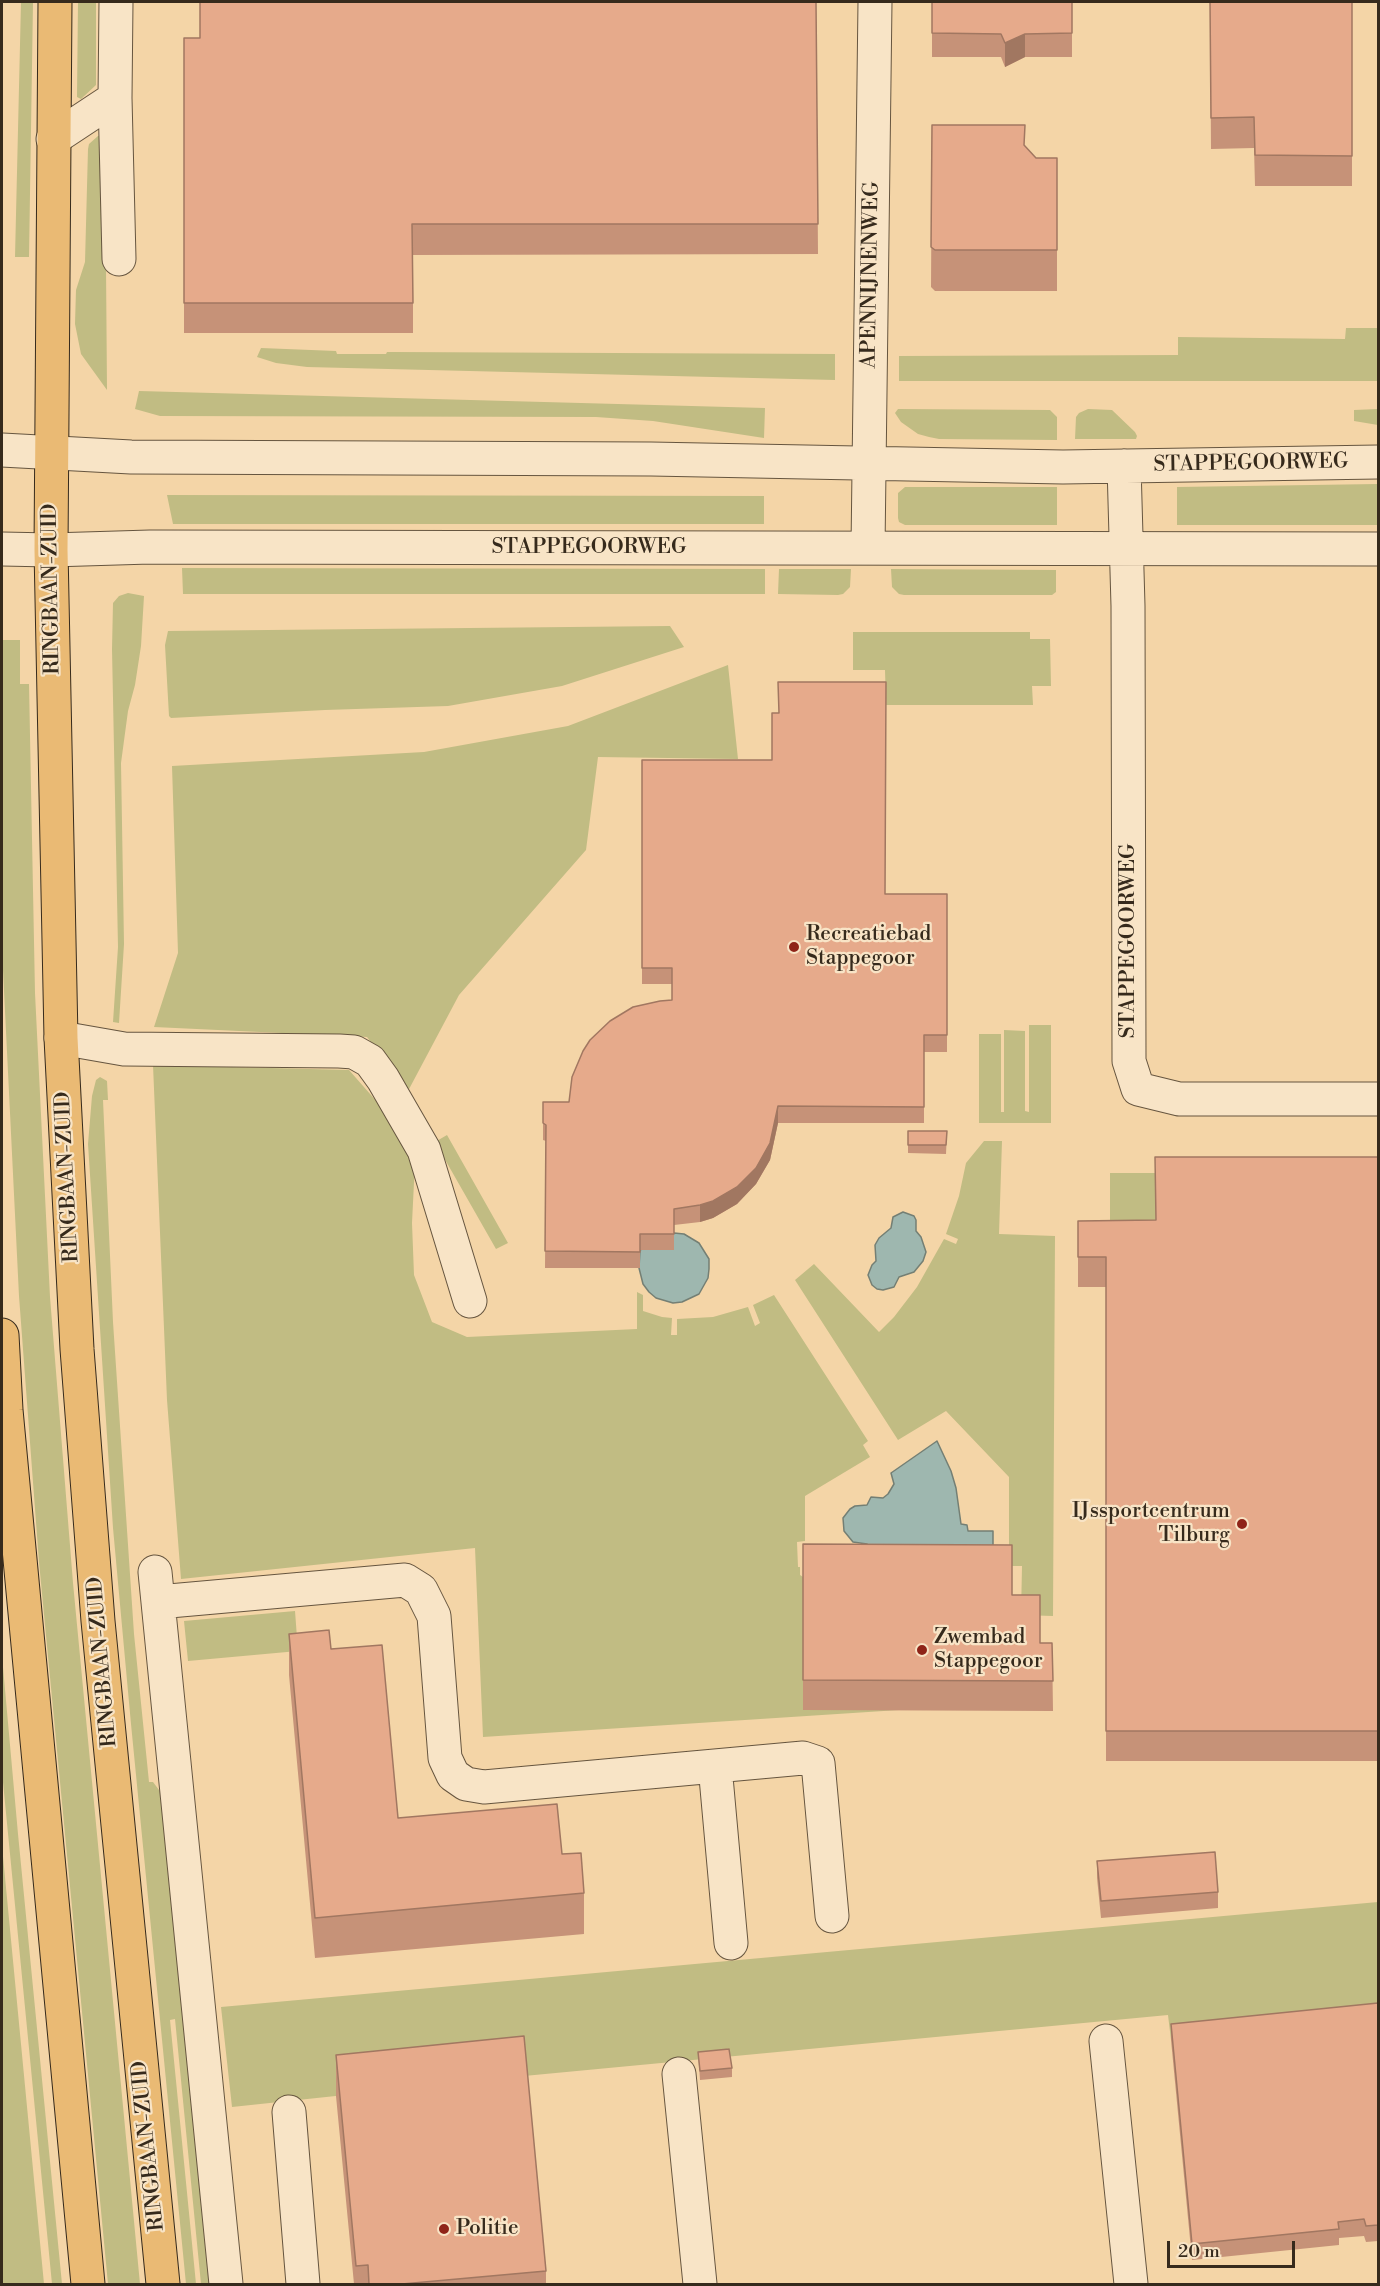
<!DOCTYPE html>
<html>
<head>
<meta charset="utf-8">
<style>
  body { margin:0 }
  #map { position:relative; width:1380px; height:2286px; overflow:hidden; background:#f4d5a7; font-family:"Libre Bodoni",serif }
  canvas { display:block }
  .frame { position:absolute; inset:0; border:3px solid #362a1c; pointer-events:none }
  .scale { position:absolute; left:1167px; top:2241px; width:128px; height:27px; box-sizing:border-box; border:3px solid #362a1c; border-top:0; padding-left:8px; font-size:18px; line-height:21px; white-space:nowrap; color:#362a1c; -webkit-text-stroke:4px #f8e4c6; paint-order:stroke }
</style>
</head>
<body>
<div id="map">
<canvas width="1380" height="2286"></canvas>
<div class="frame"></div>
<div class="scale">20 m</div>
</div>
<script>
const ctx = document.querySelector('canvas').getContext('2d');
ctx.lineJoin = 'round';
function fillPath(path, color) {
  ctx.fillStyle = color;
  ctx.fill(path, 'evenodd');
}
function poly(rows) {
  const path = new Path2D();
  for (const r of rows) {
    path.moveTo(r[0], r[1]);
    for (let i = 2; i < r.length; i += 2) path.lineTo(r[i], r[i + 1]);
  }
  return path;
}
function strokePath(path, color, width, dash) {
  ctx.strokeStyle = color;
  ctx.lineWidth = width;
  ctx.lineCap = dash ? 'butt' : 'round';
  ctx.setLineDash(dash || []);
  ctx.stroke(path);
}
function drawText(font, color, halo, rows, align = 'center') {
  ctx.font = font + ' "Libre Bodoni",serif';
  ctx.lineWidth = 4.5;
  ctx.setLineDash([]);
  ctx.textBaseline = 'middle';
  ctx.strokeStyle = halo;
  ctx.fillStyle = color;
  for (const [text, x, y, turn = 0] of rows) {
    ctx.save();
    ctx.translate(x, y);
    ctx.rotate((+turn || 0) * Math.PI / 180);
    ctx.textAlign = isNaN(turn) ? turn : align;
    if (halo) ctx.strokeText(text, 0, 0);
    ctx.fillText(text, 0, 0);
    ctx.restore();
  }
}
fillPath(poly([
  [21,2,33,2,29,257,15,257],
  [78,2,96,2,96,85,81,99,77,97],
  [98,136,102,136,105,142,107,390,81,354,75,324,76,290,85,262,88,149,89,144],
  [1346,328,1378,328,1378,381,899,381,899,356,1178,355,1178,337,1345,339],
  [261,348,336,351,337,354,386,354,387,352,393,352,835,354,835,380,307,367,276,363,257,357],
  [139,391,765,408,764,438,653,421,596,417,160,416,135,409],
  [898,409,1050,410,1057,417,1057,440,939,439,929,437,918,434,901,422,895,413],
  [1088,409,1112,410,1135,432,1137,436,1136,439,1075,439,1076,417,1079,413],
  [1378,409,1378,425,1354,421,1354,410],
  [1378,484,1378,525,1177,525,1177,487],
  [905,487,1057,487,1057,525,905,525,899,522,898,518,898,493],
  [167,495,764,496,764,524,173,524],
  [182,568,765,569,765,594,183,594],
  [779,569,851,569,850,587,843,594,838,595,778,594],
  [891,569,1056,570,1056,592,1052,595,904,595,899,594,892,587],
  [128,593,144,596,141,646,135,685,128,711,121,763,124,944,119,1023,113,1022,118,947,112,649,113,603,119,596],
  [670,626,684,647,562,686,448,706,325,710,171,718,169,716,165,645,168,631],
  [853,632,1030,632,1030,639,1050,639,1051,686,1032,686,1033,705,886,705,885,670,853,670],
  [2,640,20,640,20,684,29,684,35,993,50,1297,73,1583,140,2284,108,2284,39,1562,19,1296,2,950],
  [728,665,738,759,598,757,586,850,459,995,408,1091,367,1037,154,1027,178,953,172,766,424,752,568,726],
  [1029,1025,1051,1025,1051,1123,979,1123,979,1034,1001,1034,1001,1112,1004,1112,1004,1030,1025,1031,1025,1111,1029,1112],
  [153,1065,349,1070,385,1111,415,1162,412,1223,414,1275,432,1322,467,1337,637,1329,637,1292,643,1295,643,1311,662,1317,672,1318,671,1335,677,1335,677,1319,713,1317,748,1307,755,1326,760,1323,753,1305,774,1295,868,1441,863,1445,870,1457,805,1496,805,1541,797,1542,798,1567,800,1567,800,1575,803,1577,803,1710,899,1710,483,1737,475,1548,181,1579,167,1400],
  [100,1077,107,1081,108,1100,103,1100,113,1322,134,1634,149,1782,153,1782,165,1798,213,2284,201,2284,175,2019,170,2020,196,2284,186,2284,131,1724,113,1528,88,1144,92,1096,96,1080],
  [447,1135,508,1243,496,1249,435,1142],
  [984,1141,1002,1141,999,1234,1055,1236,1053,1616,1021,1615,1022,1566,1009,1566,1009,1477,946,1411,898,1440,795,1280,814,1264,879,1332,894,1317,917,1287,944,1239,956,1244,958,1239,946,1234,959,1196,966,1163],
  [1110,1173,1160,1173,1160,1251,1110,1251],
  [295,1611,298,1651,188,1661,184,1621],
  [2,1656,18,1834,62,2284,52,2284,2,1772],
  [2,1846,44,2284,2,2284],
  [1378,1902,1378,2020,1171,2040,1168,2015,524,2076,232,2107,221,2007]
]), '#c1bc83');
const water = poly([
  [903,1212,914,1216,916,1220,916,1231,921,1237,926,1252,923,1261,914,1272,899,1277,894,1287,883,1290,877,1289,872,1285,868,1275,872,1265,876,1261,875,1245,879,1238,891,1228,893,1217,903,1212],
  [674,1233,684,1234,699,1243,709,1259,709,1269,708,1278,699,1294,682,1302,673,1303,656,1298,649,1292,643,1284,639,1268,640,1250,674,1233],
  [937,1441,951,1471,956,1488,961,1524,967,1525,968,1531,993,1531,993,1576,875,1552,867,1544,853,1542,844,1531,843,1518,850,1509,855,1506,867,1505,871,1497,883,1498,888,1494,894,1484,891,1473,937,1441]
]);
fillPath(water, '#9eb7af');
strokePath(water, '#747f74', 1.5);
const minor = poly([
  [116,2,115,98,119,259],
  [53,139,115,98],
  [2,450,131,457,651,459,1063,467,1378,462],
  [1124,466,1128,606,1129,1061,1138,1089,1179,1099,1378,1099],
  [868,548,875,2],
  [2,549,51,550,150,547,1378,549],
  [61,1038,124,1049,339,1051,354,1052,370,1061,383,1079,424,1150,470,1301],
  [155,1572,226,2284],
  [158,1602,405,1580,421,1590,434,1616,445,1758,453,1775,466,1784,484,1787,803,1758,818,1763,832,1916],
  [715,1766,731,1943],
  [1106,2041,1131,2284],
  [679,2074,700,2284],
  [289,2112,303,2284]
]);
const major = poly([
  [55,2,51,550,61,1038,77,1349,98,1621,163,2284],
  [2,1335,6,1410,88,2284]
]);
strokePath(minor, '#66553f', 35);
strokePath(major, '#362a1c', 35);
strokePath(minor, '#f8e4c6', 33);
strokePath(major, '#eaba74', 33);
fillPath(poly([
  [816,2,818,254,413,255,413,333,184,333,184,38,200,38],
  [932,2,1072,2,1072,57,1025,57,1005,67,1001,57,932,57],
  [1210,2,1352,2,1352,186,1255,186,1254,148,1211,149],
  [932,125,1025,146,1036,158,1057,158,1057,291,935,291,931,287],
  [642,760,885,894,947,894,947,1052,924,1052,924,1123,778,1123,770,1160,756,1184,737,1204,713,1218,700,1222,674,1225,674,1250,640,1250,640,1268,545,1268,546,1141,543,1140,543,1102,569,1102,672,1000,672,984,642,984],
  [908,1131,947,1131,946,1154,908,1153],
  [1378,1157,1378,1761,1106,1761,1106,1287,1078,1287,1078,1221,1156,1220],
  [803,1544,1040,1643,1052,1643,1053,1711,803,1710],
  [289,1634,331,1649,398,1818,562,1854,584,1893,584,1934,315,1958,289,1675],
  [1097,1861,1218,1892,1218,1908,1101,1918,1097,1878],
  [1378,2003,1378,2241,1366,2242,1364,2236,1339,2238,1339,2245,1192,2260,1171,2040,1171,2024],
  [698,2052,732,2068,732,2077,700,2080],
  [336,2055,546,2271,546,2284,354,2284,336,2096]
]), '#c69278');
fillPath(poly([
  [1025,34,1025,57,1005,67,1005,43],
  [778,1106,778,1123,770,1160,756,1184,737,1204,713,1218,700,1222,700,1205]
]), '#a17761');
const building = poly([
  [200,2,816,2,818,224,412,224,413,303,184,303,184,38,200,38,200,2],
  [932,2,1072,2,1072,33,1025,34,1005,43,1001,34,932,33,932,2],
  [1210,2,1352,2,1352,156,1255,155,1254,117,1211,118,1210,2],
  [932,125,1025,125,1024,145,1036,158,1057,158,1057,250,935,250,931,247,932,125],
  [778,682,886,682,885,894,947,894,947,1035,924,1035,924,1107,778,1106,770,1143,756,1168,737,1187,713,1201,700,1205,674,1209,674,1234,640,1234,640,1252,545,1251,546,1125,543,1123,543,1102,569,1102,572,1077,583,1051,590,1040,610,1021,633,1007,660,1001,672,1000,672,968,642,968,642,760,772,760,772,713,779,713,778,682],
  [908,1131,947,1131,946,1145,908,1145,908,1131],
  [1155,1157,1378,1157,1378,1731,1106,1731,1106,1257,1078,1257,1078,1221,1156,1220,1155,1157],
  [803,1544,1012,1545,1012,1595,1040,1595,1040,1643,1052,1643,1053,1681,803,1680,803,1544],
  [329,1630,331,1649,382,1645,398,1818,557,1804,562,1854,581,1853,584,1893,315,1918,289,1634,329,1630],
  [1215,1852,1218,1892,1101,1901,1097,1861,1215,1852],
  [1378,2003,1378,2225,1366,2226,1364,2219,1338,2222,1339,2229,1192,2244,1171,2024,1378,2003],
  [524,2036,546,2271,402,2284,369,2284,368,2265,356,2266,336,2055,524,2036],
  [729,2049,732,2068,700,2071,698,2052,729,2049]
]);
fillPath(building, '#e6aa8b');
strokePath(building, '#a17761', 1.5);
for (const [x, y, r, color] of [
  [794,947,6,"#8f2418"],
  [1242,1524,6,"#8f2418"],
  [922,1650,6,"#8f2418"],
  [444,2229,6,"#8f2418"]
]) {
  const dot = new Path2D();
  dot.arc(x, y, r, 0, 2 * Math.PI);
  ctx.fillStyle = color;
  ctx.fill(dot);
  strokePath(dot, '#f8e4c6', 2);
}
drawText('21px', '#362a1c', '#f8e4c6', [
  ["APENNIJNENWEG",871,275,-89],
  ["STAPPEGOORWEG",1251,464,-1],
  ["STAPPEGOORWEG",589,548],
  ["RINGBAAN-ZUID",52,589,-91],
  ["STAPPEGOORWEG",1129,941,-90],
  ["RINGBAAN-ZUID",68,1177,-93],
  ["RINGBAAN-ZUID",103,1662,-95],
  ["RINGBAAN-ZUID",149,2146,-96]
]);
drawText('21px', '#362a1c', '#f8e4c6', [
  ["Recreatiebad",806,935],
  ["Stappegoor",806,959],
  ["IJssportcentrum",1230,1512,"right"],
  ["Tilburg",1230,1536,"right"],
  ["Zwembad",934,1638],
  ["Stappegoor",934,1662],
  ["Politie",456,2229]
], 'left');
</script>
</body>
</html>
